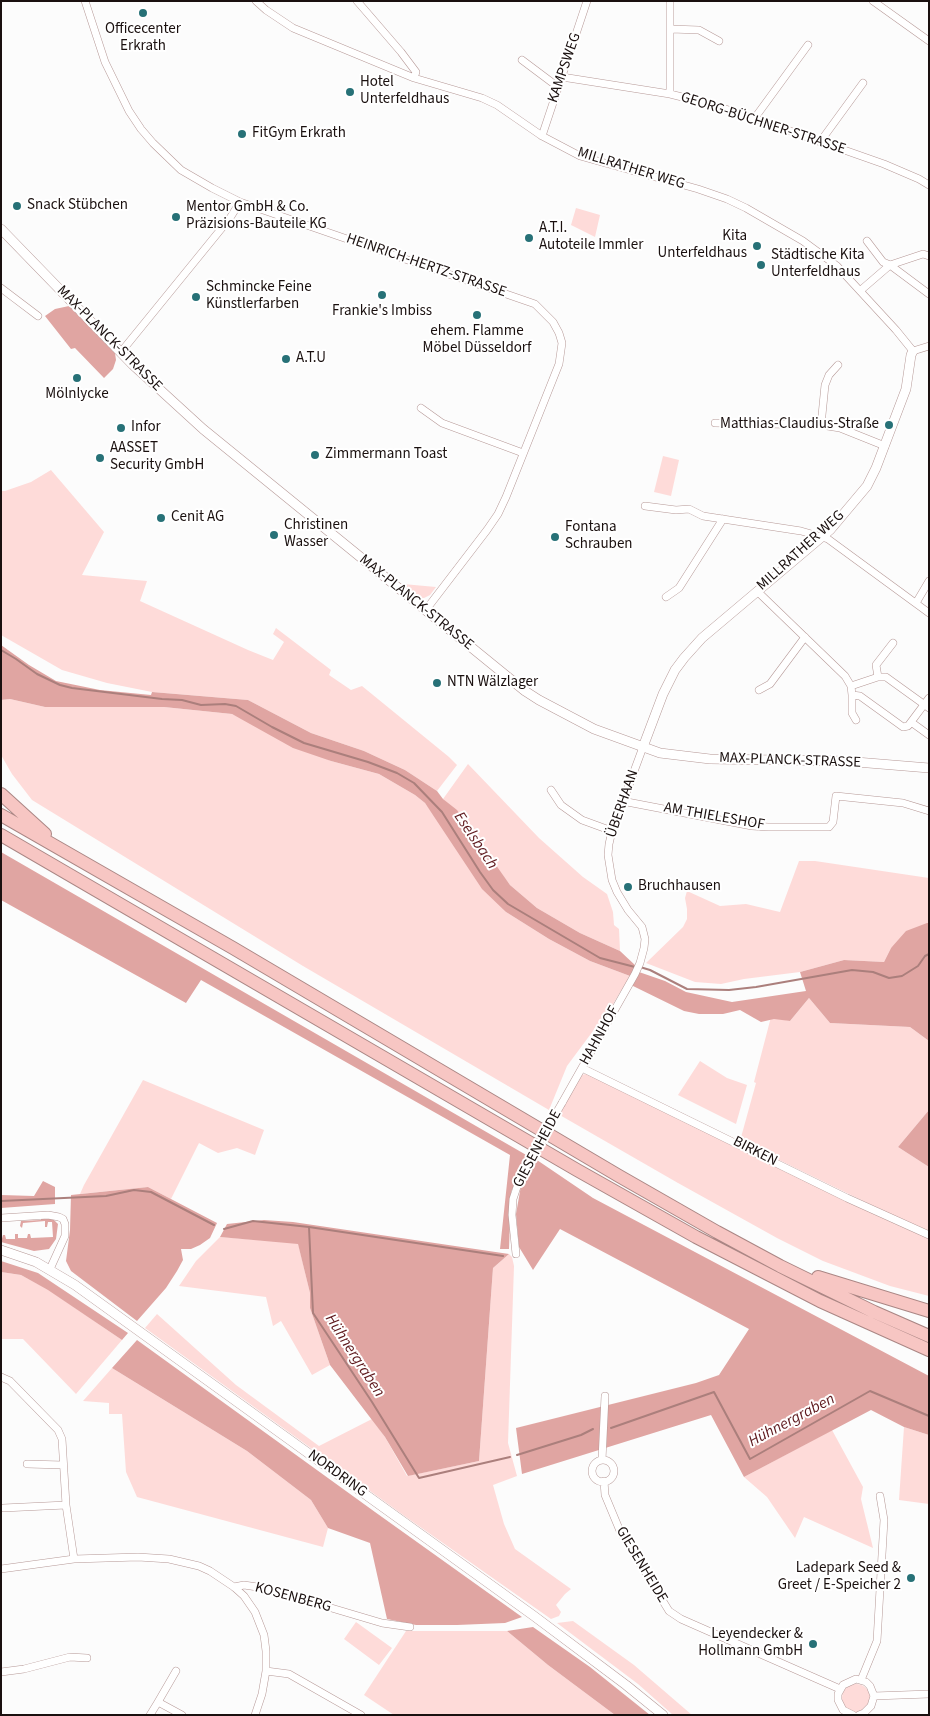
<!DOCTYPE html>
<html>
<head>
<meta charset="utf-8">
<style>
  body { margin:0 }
  #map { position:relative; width:930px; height:1716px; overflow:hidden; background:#fcfcfc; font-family:"Source Sans 3",sans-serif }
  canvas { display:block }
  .frame { position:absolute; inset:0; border:2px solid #1a100f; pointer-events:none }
</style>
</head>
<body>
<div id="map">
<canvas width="930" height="1716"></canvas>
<div class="frame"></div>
</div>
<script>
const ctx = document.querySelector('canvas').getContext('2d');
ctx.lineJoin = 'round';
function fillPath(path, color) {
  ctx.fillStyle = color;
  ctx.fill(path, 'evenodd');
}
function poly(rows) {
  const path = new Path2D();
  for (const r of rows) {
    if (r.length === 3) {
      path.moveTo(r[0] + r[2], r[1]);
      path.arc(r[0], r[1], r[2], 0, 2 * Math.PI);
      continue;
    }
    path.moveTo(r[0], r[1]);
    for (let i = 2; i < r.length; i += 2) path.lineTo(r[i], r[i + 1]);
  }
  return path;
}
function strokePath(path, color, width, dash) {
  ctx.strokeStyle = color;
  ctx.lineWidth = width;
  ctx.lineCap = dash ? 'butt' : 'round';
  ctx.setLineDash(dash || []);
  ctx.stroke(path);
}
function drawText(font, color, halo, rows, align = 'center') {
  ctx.font = font + ' "Source Sans 3",sans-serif';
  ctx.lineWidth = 4;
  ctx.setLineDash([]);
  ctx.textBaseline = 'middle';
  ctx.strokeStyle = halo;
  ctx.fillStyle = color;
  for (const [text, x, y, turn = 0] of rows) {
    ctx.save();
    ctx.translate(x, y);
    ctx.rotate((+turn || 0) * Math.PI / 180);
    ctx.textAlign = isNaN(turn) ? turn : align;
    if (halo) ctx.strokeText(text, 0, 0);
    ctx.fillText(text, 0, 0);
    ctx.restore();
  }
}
fillPath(poly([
  [576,208,600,215,595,237,571,225],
  [663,456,679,460,671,496,654,492],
  [51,470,104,532,82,575,147,581,140,601,248,650,273,660,284,642,273,634,276,628,331,670,329,675,351,690,362,686,449,757,457,765,437,791,405,770,364,751,311,733,248,700,152,692,107,683,62,670,1,635,1,491,5,491,31,482],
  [403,584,436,587,430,595,422,599],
  [10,699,45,707,164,707,232,714,331,761,379,774,415,795,425,803,506,912,549,939,590,961,630,976,613,1004,567,1066,549,1110,303,966,32,800,12,774,1,755,1,700],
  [468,764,539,838,583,877,607,894,613,912,614,925,619,929,620,951,580,933,537,908,510,885,443,799],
  [799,861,815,861,929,878,929,923,891,948,884,962,844,960,800,972,744,979,721,984,695,982,646,963,683,927,687,919,687,909,685,898,687,891,720,906,746,904,780,912],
  [809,998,830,1023,910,1027,929,1041,929,1110,898,1147,929,1167,929,1233,740,1141,756,1083,754,1082,771,1017,790,1021],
  [700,1061,727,1078,747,1085,736,1124,678,1095],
  [589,1073,929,1237,929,1296,890,1286,823,1261,777,1238,678,1183,558,1114,582,1075],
  [143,1080,264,1130,255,1155,237,1148,218,1153,199,1143,171,1199,148,1187,80,1194,84,1185],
  [220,1237,298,1243,310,1293,310,1308,330,1365,312,1375,281,1321,273,1326,266,1297,179,1286,196,1261],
  [509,1254,512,1257,514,1266,508,1443,517,1476,493,1485,504,1524,515,1549,571,1589,565,1594,556,1605,561,1612,559,1616,551,1619,406,1517,145,1328,157,1314,236,1385,319,1446,372,1419,385,1437,407,1476,479,1461,493,1268],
  [1,1272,21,1275,49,1290,122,1340,76,1394,23,1339,1,1339],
  [112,1368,247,1451,311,1500,328,1528,323,1547,137,1497,126,1472,122,1414,109,1414,109,1403,83,1401],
  [904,1427,929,1435,929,1504,899,1500],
  [832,1430,863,1487,861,1499,873,1548,804,1517,795,1538,767,1497,744,1477],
  [573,1621,634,1665,692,1715,673,1715,638,1684,557,1623],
  [356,1622,392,1648,379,1665,344,1639],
  [406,1631,507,1631,548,1665,615,1715,394,1715,364,1695],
  [856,1698,14]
]), '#fedbd9');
fillPath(poly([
  [69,306,115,353,116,360,113,369,104,378,75,348,71,349,45,316,55,309],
  [1,645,29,665,56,681,100,690,151,695,152,692,248,700,311,733,364,751,405,770,437,791,443,799,457,810,510,885,537,908,580,933,620,951,636,966,630,976,590,961,549,939,506,912,482,889,425,803,415,795,379,774,331,761,293,748,232,714,164,707,45,707,10,699,1,700],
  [1,852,528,1156,511,1192,509,1249,500,1249,510,1155,201,980,186,1003,1,900],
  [927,923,929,923,929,1041,910,1027,830,1023,809,998,790,1021,774,1019,761,1022,740,1010,723,1014,699,1014,684,1011,631,985,639,972,665,981,686,992,732,1002,806,991,800,972,844,960,884,962,891,948,906,931],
  [929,1110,929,1167,898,1147],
  [534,1158,593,1198,929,1376,929,1435,904,1427,871,1410,744,1477,711,1415,522,1474,516,1428,696,1383,719,1375,749,1329,560,1229,533,1270,519,1247,516,1214,522,1180],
  [43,1181,55,1187,55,1204,1,1208,1,1195,34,1196],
  [148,1187,217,1223,210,1238,200,1245,191,1249,181,1249,183,1260,177,1271,166,1288,137,1321,71,1271,66,1261,70,1230,71,1195],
  [41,1218,53,1219,58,1224,56,1239,49,1249,34,1251,1,1242,3,1235,5,1235,6,1239,15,1239,15,1234,18,1234,18,1238,27,1238,28,1234,30,1234,31,1238,53,1237,52,1222,48,1222,47,1227,45,1227,45,1221,23,1223,22,1228,20,1226,21,1221,41,1220],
  [264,1220,293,1222,509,1254,493,1268,479,1461,408,1476,385,1437,330,1365,310,1308,310,1293,298,1244,220,1237,227,1224],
  [1,1261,38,1273,128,1333,122,1340,48,1290,21,1275,1,1272],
  [137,1340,375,1512,522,1617,505,1623,457,1625,416,1625,387,1619,370,1543,328,1528,311,1500,247,1451,112,1368],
  [533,1627,590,1667,650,1715,615,1715,548,1665,507,1631]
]), '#e0a5a2');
strokePath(poly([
  [1,650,16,659,37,674,60,685,72,688,162,699,182,700,201,705,225,704,236,706,272,727,304,743,368,762,397,773,414,783,442,812,480,872,493,890,508,904,600,958,635,967],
  [640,967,650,970,687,989,729,990,756,987,852,970,873,972,889,978,902,976,918,966,925,956,929,954],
  [1,1201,106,1196,134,1190,151,1192,214,1225],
  [309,1227,503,1256],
  [224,1229,253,1221,309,1227,313,1313,372,1402,419,1478,510,1457],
  [611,1428,714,1392,750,1459,870,1391,929,1416],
  [517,1455,581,1435,593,1429]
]), '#ab7f7c', 2);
const street = poly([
  [85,1,105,62,129,111,141,129,153,143,181,170,212,188,240,202,535,304,553,322,559,333,562,343,559,364,506,497,498,514,487,530,425,611],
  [256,1,266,10,293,28,414,78,482,98,497,105,542,136,580,156,698,189,727,199,746,208,803,241,837,266,896,330,913,351,929,346],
  [357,1,401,52,416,72,414,78],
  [670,1,670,94],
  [873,1,929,41],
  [671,29,699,30,719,41],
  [522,60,558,87],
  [562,77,670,94,702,102,739,113,884,164,919,179,929,185],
  [754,119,808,45],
  [542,136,587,1],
  [820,142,863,83],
  [867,241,883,262,890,265,929,294],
  [1,288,38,316],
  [861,290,890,265,923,254,929,256],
  [121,352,230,218,240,202],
  [421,408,442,423,523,453],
  [715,423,821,425,840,428,885,446],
  [821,425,825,385,829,375,838,365],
  [645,506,676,510,689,509,703,516,801,531,822,537,828,539,929,613],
  [757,591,845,676,851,686,852,695,852,713,856,720],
  [666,597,679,588,723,519],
  [916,603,929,581],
  [878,677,876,665,893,643],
  [851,686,878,677,886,677,929,708],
  [759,690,770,684,805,637],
  [852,695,860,696,903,727,908,726,911,722],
  [929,698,911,722,929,735],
  [551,790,561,805,582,820,612,831],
  [622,801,752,826,768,827,829,827,833,822,836,796,903,803,929,811],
  [582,1068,847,1198,929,1235],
  [562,1103,635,974,640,963,644,948,645,939,642,927,628,910,617,892,612,880,608,855,609,844,612,831,643,747],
  [1,1218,48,1215,59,1217,63,1219,65,1224,65,1236,50,1269],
  [516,1254,512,1215,513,1199,522,1172],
  [1,1377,10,1381,58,1430,62,1439,66,1505,74,1559],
  [602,1460,605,1396],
  [603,1471,11],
  [27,1464,63,1465],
  [604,1481,605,1495,620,1531,669,1611,681,1619,840,1689],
  [3,1508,66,1505],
  [1,1569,74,1559,138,1557,169,1559,199,1566,210,1571,234,1587,244,1596,255,1612,264,1635,266,1651,266,1671,262,1694,255,1715],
  [234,1587,244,1585,264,1588,382,1623,410,1627],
  [266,1671,289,1674,361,1715],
  [1,1672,24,1669,70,1657,87,1658],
  [861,1680,877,1641,884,1520,880,1496],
  [874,1696,929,1694],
  [158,1702,176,1671],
  [150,1715,158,1702,182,1715],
  [853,1715,843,1710,838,1700,838,1694,843,1685,856,1679,866,1682,870,1686,874,1696,871,1706,864,1713,859,1715]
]);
const secondary = poly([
  [1,229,133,365,203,429,525,691,539,700,594,729,660,753,710,759,844,761,929,768],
  [643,747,663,694,675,670,684,658,702,638,830,530,867,486,876,468,906,389,911,355,913,351],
  [1,1250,36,1262,75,1285,534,1616,626,1685,663,1715]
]);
const highway = poly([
  [1,794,45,834],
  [1,815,233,948,619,1176,717,1232,780,1266,874,1312,929,1336],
  [1,835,577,1170,696,1237,820,1301,929,1350],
  [818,1277,929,1311]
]);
strokePath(street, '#b69997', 8);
strokePath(secondary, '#b69997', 10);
strokePath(highway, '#aa8684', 14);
strokePath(street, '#fff', 7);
strokePath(secondary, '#fff', 9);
strokePath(highway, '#f7c6c3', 12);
const streetBridge = poly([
  [522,1172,562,1103]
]);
strokePath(streetBridge, '#b69997', 8, []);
strokePath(streetBridge, '#fff', 7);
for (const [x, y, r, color] of [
  [143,13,5,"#277177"],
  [350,92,5,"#277177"],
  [242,134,5,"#277177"],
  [17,206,5,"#277177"],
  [176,217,5,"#277177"],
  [529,238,5,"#277177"],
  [757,246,5,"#277177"],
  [761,265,5,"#277177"],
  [382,295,5,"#277177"],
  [196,297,5,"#277177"],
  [477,315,5,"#277177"],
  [286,359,5,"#277177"],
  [77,378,5,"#277177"],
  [889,425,5,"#277177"],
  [121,428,5,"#277177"],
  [315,455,5,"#277177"],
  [100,458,5,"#277177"],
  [161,518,5,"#277177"],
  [274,535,5,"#277177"],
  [555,537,5,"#277177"],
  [437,683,5,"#277177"],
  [628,887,5,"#277177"],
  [911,1578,5,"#277177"],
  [813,1644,5,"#277177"]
]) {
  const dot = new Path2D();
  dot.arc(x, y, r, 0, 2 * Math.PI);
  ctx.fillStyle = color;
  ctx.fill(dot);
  strokePath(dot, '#fff', 2);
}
drawText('15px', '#1a100f', '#fff', [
  ["Officecenter",143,30,"center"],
  ["Erkrath",143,47,"center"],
  ["Hotel",360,83],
  ["Unterfeldhaus",360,100],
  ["FitGym Erkrath",252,134],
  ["Snack Stübchen",27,206],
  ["Mentor GmbH & Co.",186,208],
  ["Präzisions-Bauteile KG",186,225],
  ["A.T.I.",539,229],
  ["Autoteile Immler",539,246],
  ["Kita",747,237,"right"],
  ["Unterfeldhaus",747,254,"right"],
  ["Städtische Kita",771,256],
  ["Unterfeldhaus",771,273],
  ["Schmincke Feine",206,288],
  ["Künstlerfarben",206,305],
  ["Frankie's Imbiss",382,312,"center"],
  ["ehem. Flamme",477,332,"center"],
  ["Möbel Düsseldorf",477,349,"center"],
  ["A.T.U",296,359],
  ["Mölnlycke",77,395,"center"],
  ["Matthias-Claudius-Straße",879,425,"right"],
  ["Infor",131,428],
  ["AASSET",110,449],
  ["Security GmbH",110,466],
  ["Zimmermann Toast",325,455],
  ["Cenit AG",171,518],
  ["Christinen",284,526],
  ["Wasser",284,543],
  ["Fontana",565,528],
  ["Schrauben",565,545],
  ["NTN Wälzlager",447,683],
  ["Bruchhausen",638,887],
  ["Ladepark Seed &",901,1569,"right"],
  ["Greet / E-Speicher 2",901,1586,"right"],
  ["Leyendecker &",803,1635,"right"],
  ["Hollmann GmbH",803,1652,"right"]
], 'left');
drawText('15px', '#1a100f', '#fff', [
  ["KAMPSWEG",565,68,-71],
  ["GEORG-BÜCHNER-STRASSE",763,124,18],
  ["MILLRATHER WEG",631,169,17],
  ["HEINRICH-HERTZ-STRASSE",426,266,19],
  ["MAX-PLANCK-STRASSE",109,339,45],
  ["MILLRATHER WEG",801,551,-42],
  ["MAX-PLANCK-STRASSE",416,603,39],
  ["MAX-PLANCK-STRASSE",790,761,2],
  ["ÜBERHAAN",623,804,-71],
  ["AM THIELESHOF",714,817,10],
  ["HAHNHOF",600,1036,-61],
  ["GIESENHEIDE",538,1149,-62],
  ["BIRKEN",755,1152,27],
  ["NORDRING",337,1474,36],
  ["GIESENHEIDE",641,1565,59],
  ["KOSENBERG",293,1598,15]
]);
drawText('italic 16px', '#5e191d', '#fff', [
  ["Eselsbach",475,841,56],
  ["Hühnergraben",354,1356,57],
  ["Hühnergraben",792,1421,-28]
]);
</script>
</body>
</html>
